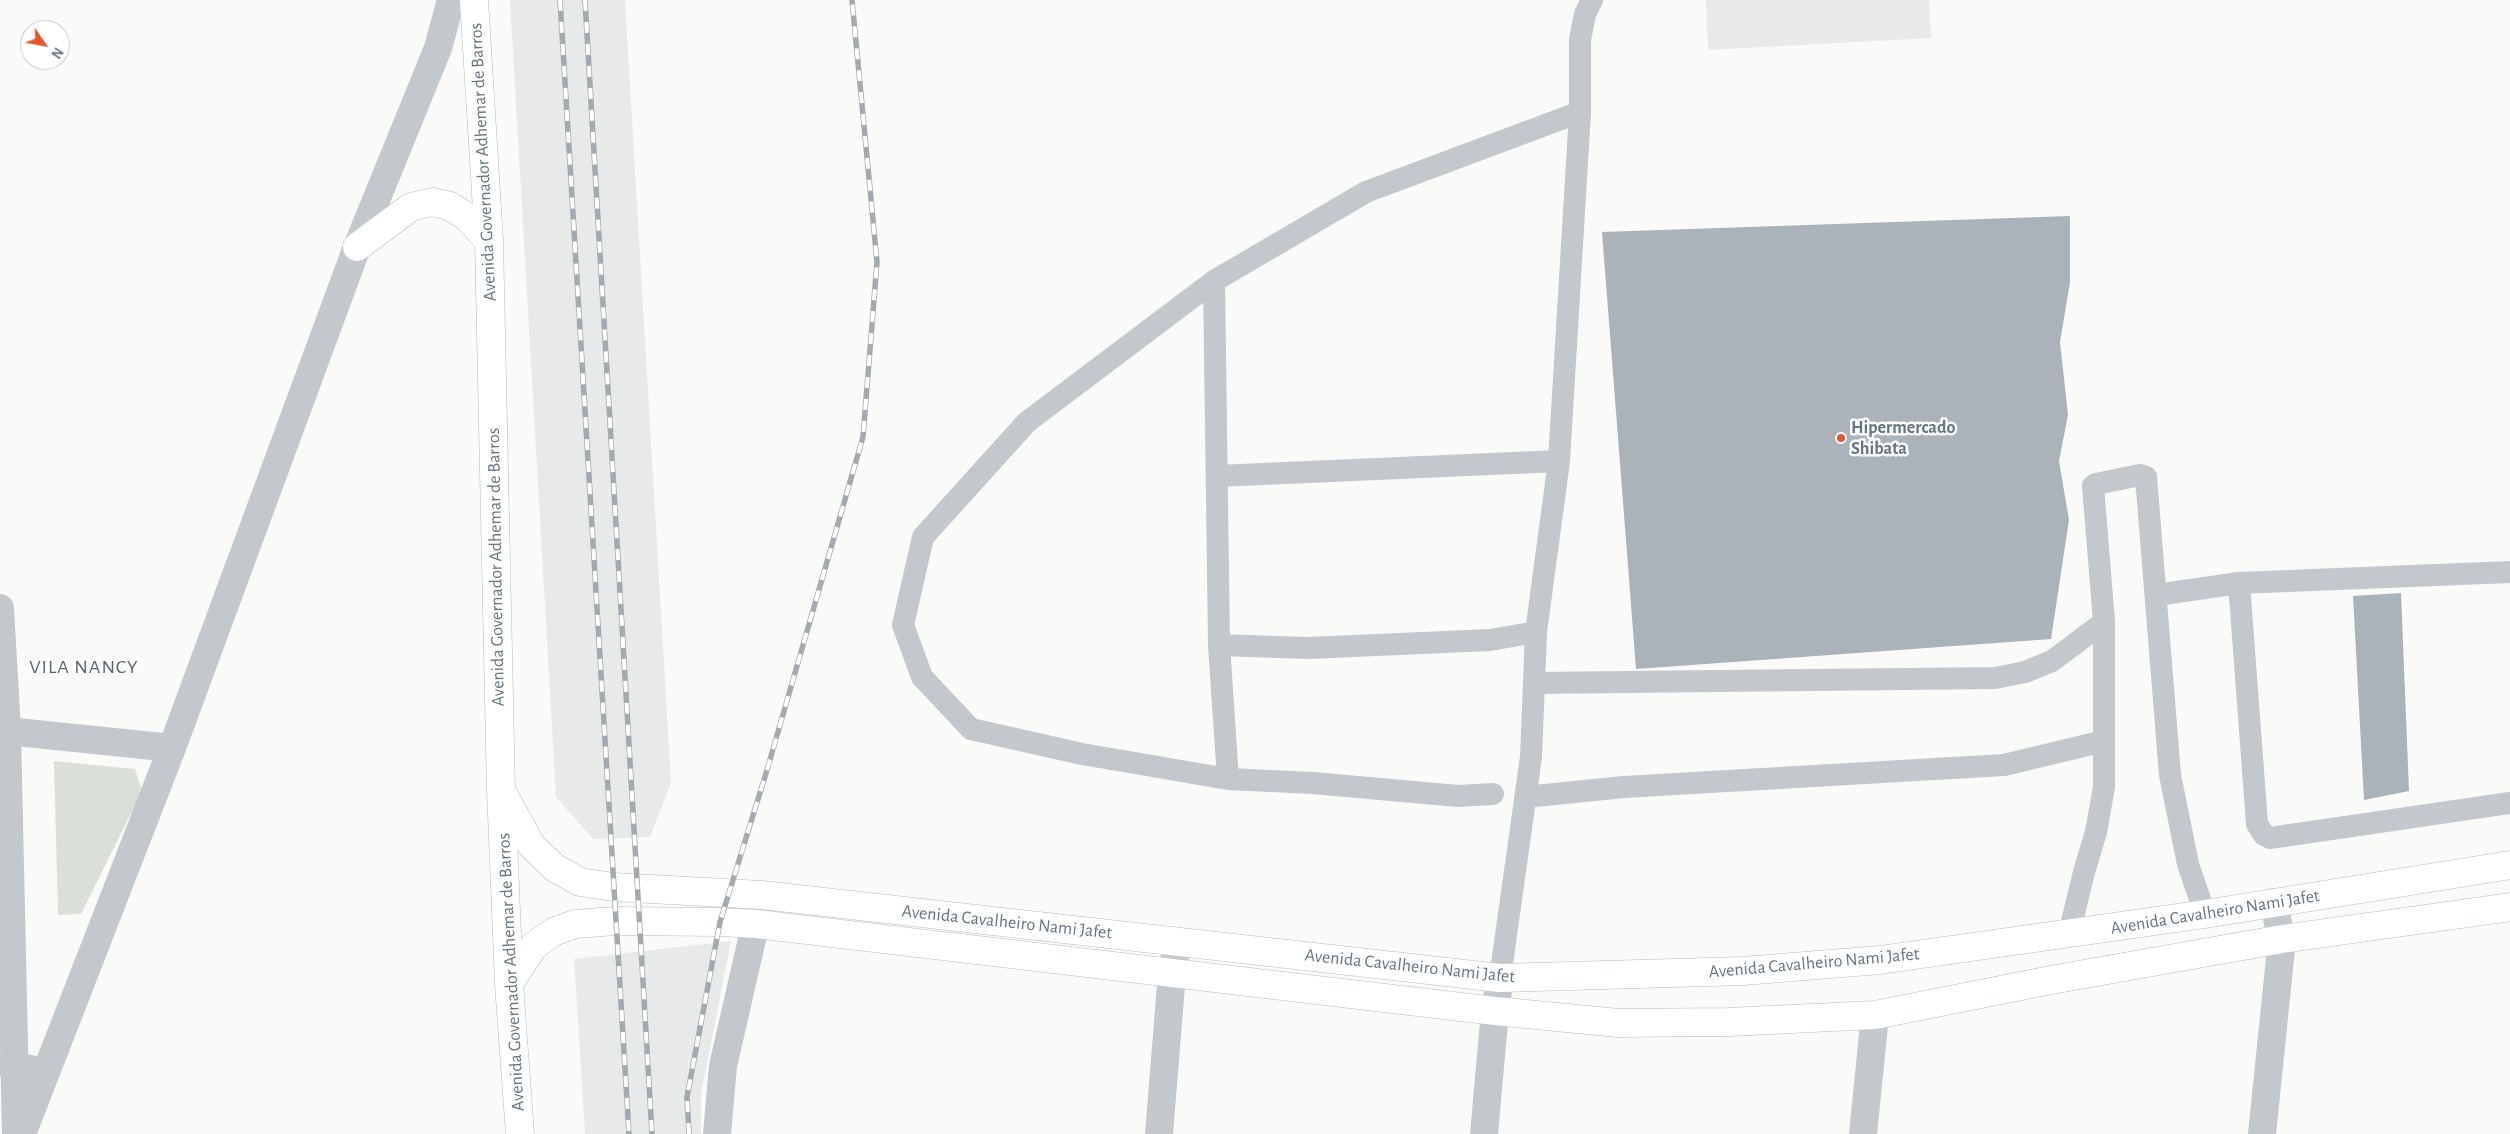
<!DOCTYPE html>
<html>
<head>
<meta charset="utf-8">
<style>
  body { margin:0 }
  #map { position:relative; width:2510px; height:1134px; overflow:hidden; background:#fafaf8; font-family:"Alegreya Sans",sans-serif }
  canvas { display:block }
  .north { position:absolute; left:20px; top:20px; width:50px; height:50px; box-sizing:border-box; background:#fff; border:1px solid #c1c8cd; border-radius:50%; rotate:123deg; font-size:14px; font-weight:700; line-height:20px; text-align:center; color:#657683 }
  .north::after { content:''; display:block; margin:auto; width:18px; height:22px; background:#e4572e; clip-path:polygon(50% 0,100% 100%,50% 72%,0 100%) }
</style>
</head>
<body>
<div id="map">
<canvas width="2510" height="1134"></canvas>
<div class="north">N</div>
</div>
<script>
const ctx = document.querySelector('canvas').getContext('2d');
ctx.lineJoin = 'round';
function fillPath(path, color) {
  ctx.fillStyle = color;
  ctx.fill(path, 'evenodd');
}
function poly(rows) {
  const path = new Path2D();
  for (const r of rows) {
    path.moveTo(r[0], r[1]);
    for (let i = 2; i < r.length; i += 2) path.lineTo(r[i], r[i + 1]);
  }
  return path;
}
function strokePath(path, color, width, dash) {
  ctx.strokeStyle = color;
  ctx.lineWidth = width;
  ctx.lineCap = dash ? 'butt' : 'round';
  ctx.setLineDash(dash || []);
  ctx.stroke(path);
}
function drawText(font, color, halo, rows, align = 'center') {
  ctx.font = font + ' "Alegreya Sans",sans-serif';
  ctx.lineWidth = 5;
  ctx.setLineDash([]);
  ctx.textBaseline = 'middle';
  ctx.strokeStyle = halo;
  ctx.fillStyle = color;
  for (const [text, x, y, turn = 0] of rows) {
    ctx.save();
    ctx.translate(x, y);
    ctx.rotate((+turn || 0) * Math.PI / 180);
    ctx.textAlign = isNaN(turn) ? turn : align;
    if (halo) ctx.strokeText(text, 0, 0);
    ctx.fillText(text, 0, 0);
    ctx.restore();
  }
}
fillPath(poly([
  [510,0,625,0,671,782,650,837,593,839,556,797],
  [1706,0,1929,0,1931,38,1708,50],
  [731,941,701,1094,701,1134,585,1134,574,959]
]), '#e8e9e9');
fillPath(poly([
  [54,761,135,769,142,791,81,914,58,915]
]), '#dadfd7');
fillPath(poly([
  [2070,216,2070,282,2060,342,2068,415,2059,461,2069,520,2051,639,1636,669,1602,232],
  [2401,593,2409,791,2364,800,2353,596]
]), '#aab3b9');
const secondary = poly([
  [474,0,489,241,501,790,509,984,520,1134],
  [357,247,411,207,432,202,450,206,467,217,489,241],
  [501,790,531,845,555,868,580,882,613,887,762,895,1500,978,1743,971,1880,960,2205,914,2510,865],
  [509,984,533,947,553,932,575,924,615,921,720,922,756,924,1495,1011,1618,1023,1728,1022,1875,1015,2051,980,2282,939,2510,907]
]);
strokePath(secondary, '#b3babf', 29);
strokePath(poly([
  [1214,281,1219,645,1228,779],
  [1217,476,1559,461],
  [2239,583,2257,824,2264,835,2270,838,2510,803],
  [2156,595,2239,583,2510,572],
  [1219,645,1308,648,1490,640,1536,632],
  [1534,683,1536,632,1559,461,1580,112,1580,40,1585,14,1592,0],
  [1493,794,1458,796,1313,783,1228,779,1082,754,971,729,922,677,903,625,923,537,1027,422,1214,281,1366,192,1580,112],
  [1525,797,1624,787,2004,765,2104,741],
  [2069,934,2084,872,2096,832,2104,787,2104,622,2093,486,2096,484,2140,475,2146,477,2170,775,2188,864,2205,914],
  [1500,978,1531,757,1534,683,1995,678,2025,672,2052,661,2104,622],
  [0,1065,15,1063,47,1069]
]), '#c3c8cc', 22);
strokePath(poly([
  [0,608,7,731,16,1134],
  [7,731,172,748],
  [22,1134,172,748,357,247,438,48,451,0],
  [717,1134,723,1066,761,900],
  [1159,1134,1172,973,1178,941],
  [1484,1134,1495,1011,1500,978],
  [1863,1134,1875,1015],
  [2262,1134,2282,939,2273,902]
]), '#c3c8cc', 28);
strokePath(secondary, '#fff', 28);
const rail = poly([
  [560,0,629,1134],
  [585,0,652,1134],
  [689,1134,687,1097,720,922,767,770,863,437,877,262,852,0]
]);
strokePath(rail, '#a2aab0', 5.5);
strokePath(rail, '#fff', 4, [11]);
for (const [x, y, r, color] of [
  [1841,438,5,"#e4572e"]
]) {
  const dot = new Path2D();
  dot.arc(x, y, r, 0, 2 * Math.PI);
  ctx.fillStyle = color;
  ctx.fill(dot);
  strokePath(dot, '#fff', 2);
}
drawText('18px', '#657683', '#fff', [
  ["Avenida Governador Adhemar de Barros",483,162,-93],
  ["Avenida Governador Adhemar de Barros",496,567,-91],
  ["Avenida Cavalheiro Nami Jafet",2215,912,-9],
  ["Avenida Cavalheiro Nami Jafet",1007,922,6],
  ["Avenida Cavalheiro Nami Jafet",1814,963,-5],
  ["Avenida Cavalheiro Nami Jafet",1410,966,6],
  ["Avenida Governador Adhemar de Barros",511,972,-93]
]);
drawText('bold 18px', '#657683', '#fff', [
  ["Hipermercado",1851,428],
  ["Shibata",1851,449]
], 'left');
ctx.letterSpacing = '1px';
drawText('20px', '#57646e', '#fff', [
  ["VILA NANCY",84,667]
]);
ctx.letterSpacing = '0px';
</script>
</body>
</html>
